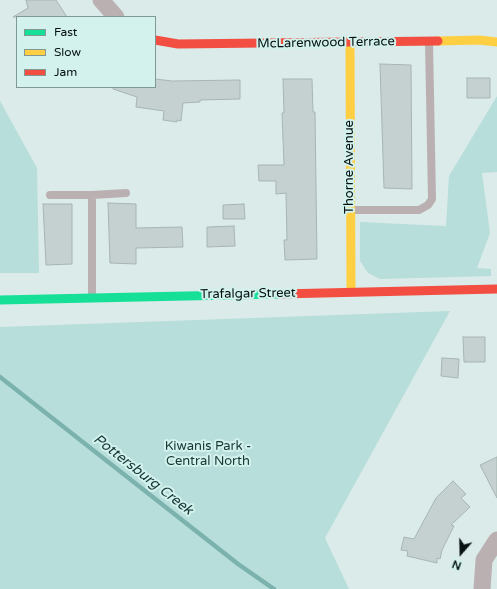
<!DOCTYPE html>
<html>
<head>
<meta charset="utf-8">
<style>
  body { margin:0 }
  #map { position:relative; width:497px; height:589px; overflow:hidden; background:#daebe9; font-family:"Varela Round",sans-serif }
  canvas { display:block }
  .legend { position:absolute; left:16px; top:16px; width:140px; height:72px; box-sizing:border-box; background:#d3f2ee; border:1px solid #819895; margin:0; padding:5px 7px; list-style:none; font-size:12px; color:#061110 }
  .legend li { display:flex; align-items:center; gap:8px; height:20px }
  .legend b { width:20px; border:1px solid #819895 }
  .north { position:absolute; left:441px; top:533px; width:40px; height:40px; -webkit-text-stroke:3px #d3f2ee; paint-order:stroke; rotate:200deg; font-size:11px; font-weight:700; line-height:16px; text-align:center; color:#061110 }
  .north::after { content:''; display:block; margin:auto; width:14px; height:18px; background:#061110; clip-path:polygon(50% 0,100% 100%,50% 72%,0 100%) }
</style>
</head>
<body>
<div id="map">
<canvas width="497" height="589"></canvas>
<ul class="legend">
<li><b style="height:5px;background:#16e098"></b>Fast</li>
<li><b style="height:5px;background:#ffcf43"></b>Slow</li>
<li><b style="height:5px;background:#f24e42"></b>Jam</li>
</ul>
<div class="north">N</div>
</div>
<script>
const ctx = document.querySelector('canvas').getContext('2d');
ctx.lineJoin = 'round';
function fillPath(path, color) {
  ctx.fillStyle = color;
  ctx.fill(path, 'evenodd');
}
function poly(rows) {
  const path = new Path2D();
  for (const r of rows) {
    path.moveTo(r[0], r[1]);
    for (let i = 2; i < r.length; i += 2) path.lineTo(r[i], r[i + 1]);
  }
  return path;
}
function strokePath(path, color, width, dash) {
  ctx.strokeStyle = color;
  ctx.lineWidth = width;
  ctx.lineCap = dash ? 'butt' : 'round';
  ctx.setLineDash(dash || []);
  ctx.stroke(path);
}
function drawText(font, color, halo, rows, align = 'center') {
  ctx.font = font + ' "Varela Round",sans-serif';
  ctx.lineWidth = 4;
  ctx.setLineDash([]);
  ctx.textBaseline = 'middle';
  ctx.strokeStyle = halo;
  ctx.fillStyle = color;
  for (const [text, x, y, turn = 0] of rows) {
    ctx.save();
    ctx.translate(x, y);
    ctx.rotate((+turn || 0) * Math.PI / 180);
    ctx.textAlign = isNaN(turn) ? turn : align;
    if (halo) ctx.strokeText(text, 0, 0);
    ctx.fillText(text, 0, 0);
    ctx.restore();
  }
}
fillPath(poly([
  [497,96,497,172,482,173,490,233,477,268,491,269,491,276,380,279,368,273,360,261,360,222,446,226,449,176],
  [0,101,37,168,39,273,0,273],
  [450,311,325,538,349,589,0,589,0,327]
]), '#b7deda');
strokePath(poly([
  [0,377,238,564,274,589]
]), '#7cb2ae', 4.5);
const building = poly([
  [26,0,56,0,67,17,13,17,28,8,26,0],
  [380,64,411,65,412,189,384,188,380,64],
  [467,78,490,78,490,98,467,98,467,78],
  [155,79,172,81,240,80,240,99,200,100,200,102,183,103,181,121,177,120,177,122,163,120,164,111,136,107,137,97,113,89,113,87,155,87,155,79],
  [283,79,312,79,313,112,315,112,317,259,285,260,284,240,287,240,286,193,276,194,276,181,259,181,258,165,284,165,282,113,284,113,283,79],
  [108,203,136,204,136,228,182,227,183,247,136,248,136,264,110,263,108,203],
  [43,204,72,204,72,264,46,265,43,204],
  [244,204,245,219,223,219,223,205,244,204],
  [234,226,235,246,207,247,207,227,234,226],
  [463,337,485,337,485,362,464,362,463,337],
  [442,358,459,359,458,378,441,376,442,358],
  [497,457,497,498,480,465,497,457],
  [453,481,466,494,461,498,470,507,451,525,454,526,442,550,440,559,437,558,437,563,407,556,408,551,401,550,404,537,414,539,436,498,453,481]
]);
fillPath(building, '#c4d1d0');
strokePath(building, '#a7b5b3', 1);
strokePath(poly([
  [50,195,92,195,92,297],
  [92,195,126,193],
  [351,210,419,210,428,205,432,199,429,42]
]), '#bbb0b1', 8);
strokePath(poly([
  [101,0,116,17],
  [482,589,484,560,497,540]
]), '#bbb0b1', 17);
strokePath(poly([
  [0,300,279,294]
]), '#16e098', 9);
strokePath(poly([
  [438,41,479,40,497,42],
  [350,43,351,292]
]), '#ffcf43', 9);
strokePath(poly([
  [155,40,178,44,438,41],
  [279,294,497,289]
]), '#f24e42', 9);
drawText('13px', '#061110', '#d3f2ee', [
  ["McLarenwood Terrace",326,43,-1],
  ["Thorne Avenue",350,167,-90],
  ["Trafalgar Street",248,294,-1]
]);
drawText('13px', '#143733', '#d3f2ee', [
  ["Kiwanis Park -",208,447],
  ["Central North",208,462]
]);
drawText('italic 14px', '#153734', '#d3f2ee', [
  ["Pottersburg Creek",143,475,38]
]);
</script>
</body>
</html>
